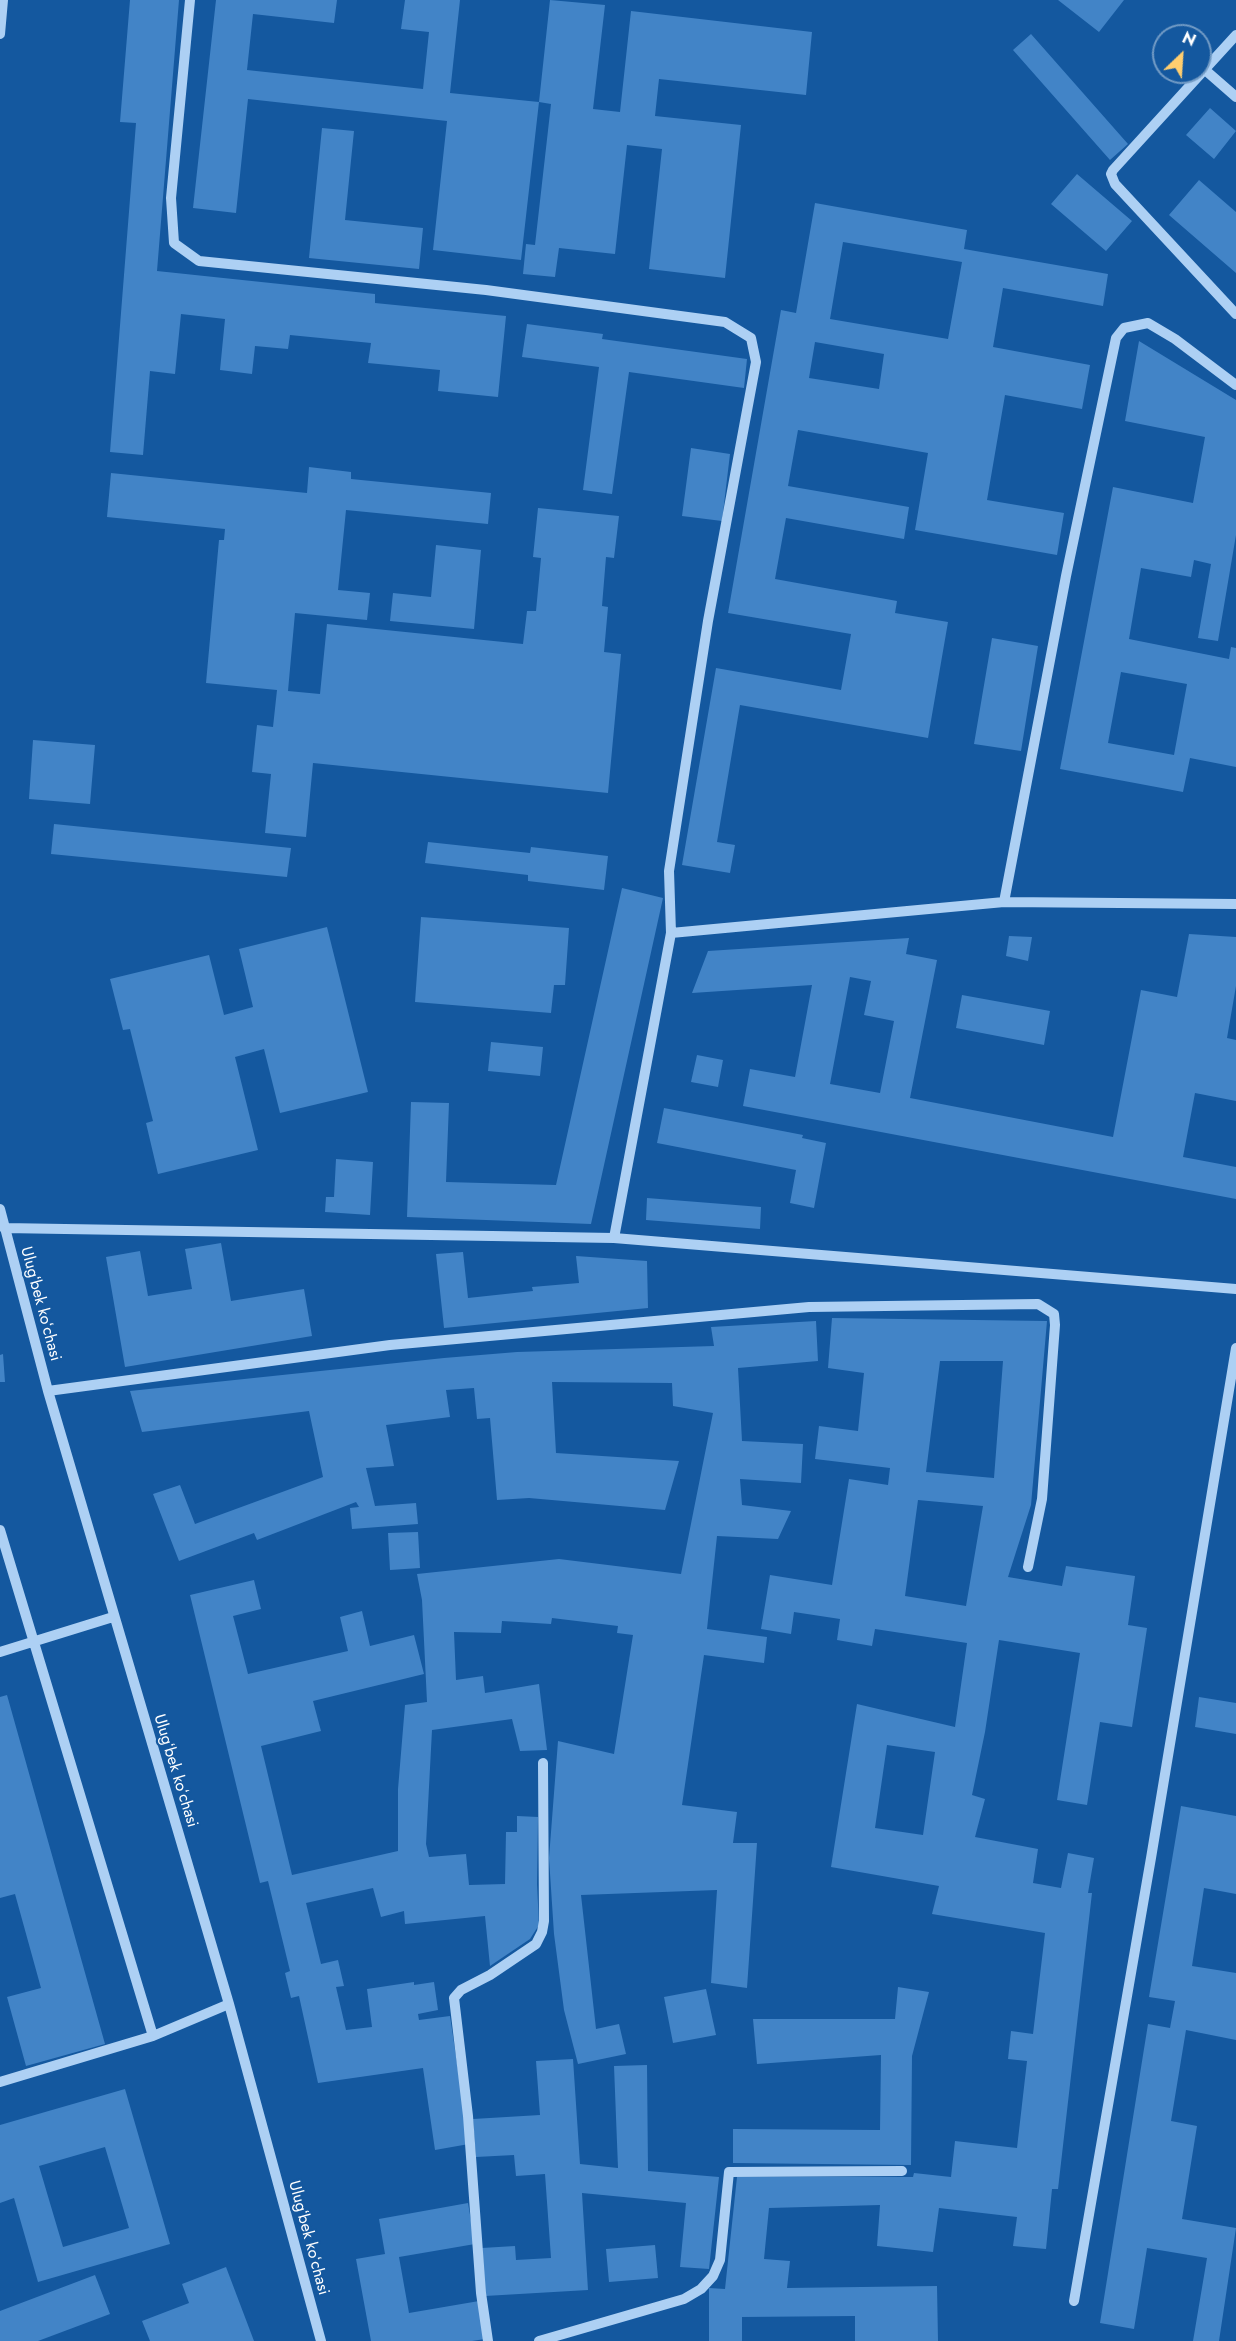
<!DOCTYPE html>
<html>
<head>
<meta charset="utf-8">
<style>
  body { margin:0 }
  #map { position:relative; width:1236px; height:2341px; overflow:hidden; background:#14589f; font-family:Jost,sans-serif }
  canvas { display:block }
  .north { position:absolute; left:1152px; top:24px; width:60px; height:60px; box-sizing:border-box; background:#14589f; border:2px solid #729bc5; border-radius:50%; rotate:25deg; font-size:16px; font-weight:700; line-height:24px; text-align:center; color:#fff }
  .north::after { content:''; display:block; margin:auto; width:21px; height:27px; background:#ffce6f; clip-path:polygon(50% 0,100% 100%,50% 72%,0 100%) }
</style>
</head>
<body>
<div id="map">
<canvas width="1236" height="2341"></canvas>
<div class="north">N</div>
</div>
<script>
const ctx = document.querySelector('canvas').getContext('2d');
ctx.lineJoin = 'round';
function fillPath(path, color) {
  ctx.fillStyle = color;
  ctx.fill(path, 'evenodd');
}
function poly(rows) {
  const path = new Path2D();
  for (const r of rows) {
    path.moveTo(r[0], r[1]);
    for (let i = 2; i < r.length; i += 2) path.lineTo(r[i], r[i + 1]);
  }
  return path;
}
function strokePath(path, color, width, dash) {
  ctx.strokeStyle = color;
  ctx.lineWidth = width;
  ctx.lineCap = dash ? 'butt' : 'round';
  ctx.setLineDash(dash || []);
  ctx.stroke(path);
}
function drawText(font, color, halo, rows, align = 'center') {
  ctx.font = font + ' Jost,sans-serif';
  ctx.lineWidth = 4.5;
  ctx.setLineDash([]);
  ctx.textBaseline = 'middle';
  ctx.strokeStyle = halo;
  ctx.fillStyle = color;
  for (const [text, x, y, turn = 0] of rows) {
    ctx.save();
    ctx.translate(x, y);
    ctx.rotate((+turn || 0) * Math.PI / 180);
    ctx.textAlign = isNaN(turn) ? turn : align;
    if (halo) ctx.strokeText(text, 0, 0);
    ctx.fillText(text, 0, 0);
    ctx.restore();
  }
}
fillPath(poly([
  [130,0,179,0,157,271,375,294,375,303,506,316,498,397,438,391,440,370,368,363,371,343,290,335,288,349,255,346,252,374,220,370,225,319,181,314,175,374,150,371,143,455,110,452,136,123,120,122],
  [216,0,337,0,334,23,253,14,247,70,423,89,429,32,401,29,405,0,460,0,450,93,539,102,521,260,433,250,447,121,248,99,236,213,193,208],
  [550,0,605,5,593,109,620,112,631,11,812,32,806,95,659,79,655,116,741,125,725,278,649,269,662,149,627,145,615,254,559,248,555,277,523,274,526,244,535,245,551,104,539,102],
  [1058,0,1124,0,1099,32],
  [1031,34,1128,144,1110,160,1013,50],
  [1210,108,1236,131,1214,159,1186,135],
  [322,128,354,131,345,220,423,228,419,269,309,258],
  [1077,174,1132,221,1106,251,1051,204],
  [1199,180,1236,212,1236,273,1169,215],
  [815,203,967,230,964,249,1108,274,1103,306,1003,288,993,347,1090,365,1082,409,1005,395,987,500,1064,513,1057,555,915,530,928,453,798,430,788,486,909,507,904,539,786,518,775,579,897,601,895,613,948,622,928,738,740,705,717,842,735,845,730,873,682,865,716,668,841,690,851,634,728,613,781,310,796,313],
  [843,242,962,262,948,339,830,319],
  [815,342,884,354,879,389,809,378],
  [527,324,603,334,602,339,747,359,744,388,629,372,612,494,583,490,599,367,522,357],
  [1139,341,1236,400,1236,535,1218,641,1198,638,1211,564,1194,560,1191,577,1141,568,1129,639,1229,659,1231,647,1236,648,1236,767,1190,758,1183,792,1060,769,1113,487,1193,503,1205,437,1125,421],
  [1121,672,1187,684,1174,755,1108,743],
  [691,448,730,454,722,521,682,516],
  [309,467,351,472,351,479,491,493,488,524,346,510,338,590,370,593,367,620,295,613,288,691,320,694,327,624,523,644,527,611,536,611,541,558,533,557,538,508,619,516,614,558,606,557,602,606,608,607,604,652,621,654,608,793,313,763,306,837,265,833,271,774,252,772,257,725,273,727,277,690,206,683,219,540,224,540,225,529,107,517,111,473,307,493],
  [436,545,481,550,474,629,390,621,393,593,431,597],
  [992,638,1038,646,1021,751,974,744],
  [33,740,95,745,90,804,29,799],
  [54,824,291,848,287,877,51,854],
  [428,842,530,853,531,847,608,856,604,890,528,881,528,875,425,863],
  [622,888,663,898,591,1224,407,1217,411,1102,449,1103,446,1182,556,1185],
  [421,917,569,928,565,985,554,985,551,1013,415,1002],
  [327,927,368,1092,280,1113,264,1049,235,1057,258,1150,158,1174,146,1123,153,1121,130,1029,123,1030,110,979,209,955,224,1015,253,1007,239,949],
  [1189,934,1236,937,1236,986,1227,1038,1236,1040,1236,1101,1195,1093,1183,1157,1236,1167,1236,1199,743,1106,750,1069,795,1077,812,985,692,993,708,951,909,938,906,954,937,960,910,1098,1113,1137,1141,990,1177,997],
  [850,977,871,981,864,1015,894,1021,880,1093,830,1084],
  [1009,936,1032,937,1028,961,1006,956],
  [962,995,1050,1011,1044,1045,956,1028],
  [491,1042,543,1047,540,1076,488,1071],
  [697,1055,723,1060,718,1087,691,1082],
  [664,1108,803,1135,802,1138,826,1143,814,1208,790,1203,796,1170,657,1143],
  [336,1159,373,1162,370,1215,325,1212,326,1197,334,1197],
  [647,1198,761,1207,760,1229,646,1220],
  [221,1243,231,1301,304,1289,312,1336,125,1367,106,1257,140,1251,148,1296,192,1289,185,1249],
  [463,1252,468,1298,533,1291,532,1287,579,1283,576,1256,647,1261,648,1308,444,1328,436,1254],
  [832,1318,1047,1321,1031,1505,1008,1577,1062,1586,1066,1566,1135,1576,1128,1625,1147,1628,1132,1727,1100,1722,1087,1805,1057,1800,1080,1653,999,1640,985,1732,972,1795,985,1799,975,1837,1038,1849,1033,1883,1061,1888,1068,1853,1094,1858,1088,1893,1092,1893,1058,2189,1052,2189,1046,2249,1013,2246,1017,2217,939,2208,933,2252,877,2246,880,2205,769,2208,764,2259,790,2261,787,2288,937,2286,938,2341,855,2341,855,2316,742,2317,742,2341,709,2341,709,2288,725,2289,737,2177,913,2177,914,2173,951,2177,955,2141,1017,2148,1027,2061,1008,2059,1011,2031,1033,2034,1045,1933,932,1914,939,1886,831,1867,857,1704,955,1727,967,1643,875,1629,872,1646,837,1640,840,1619,794,1612,791,1634,761,1629,770,1575,832,1585,849,1479,888,1485,890,1468,815,1459,819,1426,858,1431,864,1373,828,1368],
  [940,1361,1003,1361,994,1478,926,1472],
  [918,1500,983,1506,966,1606,905,1596],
  [887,1745,935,1752,923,1835,875,1828],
  [816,1321,818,1361,738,1368,742,1441,803,1444,801,1483,740,1479,742,1505,791,1511,778,1539,717,1536,707,1629,767,1637,764,1663,704,1655,682,1805,737,1812,733,1843,757,1843,747,1988,711,1983,717,1890,581,1895,596,2029,619,2024,626,2054,578,2064,564,2010,554,1934,549,1858,558,1741,614,1754,633,1635,617,1633,618,1626,552,1618,551,1624,502,1621,501,1633,454,1632,456,1680,483,1676,485,1693,539,1684,547,1750,520,1751,512,1719,432,1730,426,1844,429,1857,466,1854,469,1885,505,1884,506,1832,517,1832,517,1816,538,1817,537,1884,539,1925,530,1939,490,1966,485,1916,405,1924,404,1911,381,1917,373,1888,306,1903,321,1964,338,1960,344,1986,336,1987,346,2030,372,2027,367,1989,414,1982,414,1985,434,1982,438,2010,418,2014,419,2020,450,2016,469,2144,435,2150,423,2068,318,2083,299,1996,291,1998,285,1973,290,1971,268,1881,260,1883,190,1595,254,1580,261,1609,233,1616,248,1674,348,1651,340,1617,362,1611,370,1646,414,1635,424,1674,313,1701,321,1731,261,1746,292,1875,398,1851,398,1789,405,1705,427,1702,422,1600,417,1574,559,1559,681,1574,713,1413,673,1406,672,1383,552,1382,556,1453,679,1461,665,1510,529,1498,497,1500,490,1418,477,1419,474,1388,446,1390,450,1417,386,1425,394,1466,366,1468,375,1506,416,1503,418,1524,352,1529,350,1508,359,1507,356,1502,257,1540,254,1533,179,1561,153,1494,180,1485,195,1524,323,1477,309,1411,142,1432,130,1391,444,1358,517,1352,714,1346,711,1327],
  [3,1354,5,1382,0,1382,0,1355],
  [418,1532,420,1568,390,1570,388,1533],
  [7,1695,105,2044,26,2066,7,1997,41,1988,15,1894,0,1898,0,1697],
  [1199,1697,1236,1703,1236,1734,1195,1727],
  [1181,1806,1236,1816,1236,1894,1204,1888,1192,1966,1236,1973,1236,2040,1186,2030,1171,2121,1197,2126,1182,2219,1236,2228,1219,2341,1193,2341,1207,2258,1147,2248,1134,2329,1100,2323,1148,2024,1170,2028,1175,2001,1149,1997],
  [898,1987,929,1992,912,2056,911,2165,733,2163,733,2129,880,2130,881,2055,757,2064,753,2019,895,2019],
  [706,1989,716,2035,673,2043,664,1997],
  [573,2059,580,2164,618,2168,614,2066,647,2065,648,2171,719,2177,709,2269,680,2267,686,2203,582,2193,588,2290,485,2296,482,2248,515,2246,516,2260,551,2258,545,2174,516,2176,514,2155,476,2157,473,2119,540,2115,536,2061],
  [125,2089,170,2244,38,2282,14,2198,0,2203,0,2125],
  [105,2147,129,2228,63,2247,39,2166],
  [468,2203,475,2244,399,2257,409,2313,479,2301,485,2339,472,2341,371,2341,356,2259,385,2254,379,2219],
  [655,2245,658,2278,609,2282,606,2249],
  [226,2267,254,2341,150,2341,142,2321,189,2303,182,2284],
  [95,2275,110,2314,38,2341,0,2341,0,2311]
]), '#4284c7');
strokePath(poly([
  [190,0,171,198,174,243,199,261,486,290,725,322,751,338,756,362,708,621,669,871,671,933,614,1238],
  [0,34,3,0],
  [1236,35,1113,170,1111,174,1115,184,1236,314],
  [1204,69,1236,97],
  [1004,902,1066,576,1116,338,1124,328,1148,323,1175,339,1236,385],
  [671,933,1004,902,1236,904],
  [0,1209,48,1391,229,2004,321,2341],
  [4,1228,614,1238,1236,1289],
  [48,1391,390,1345,809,1307,1038,1304,1054,1314,1055,1325,1042,1499,1028,1567],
  [0,1530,153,2036],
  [0,1652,113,1617],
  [0,2082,153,2036,229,2004],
  [1074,2301,1151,1858,1236,1348],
  [488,2341,481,2293,468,2116,454,1998,461,1990,490,1975,536,1944,542,1932,544,1921,543,1763],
  [539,2341,684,2299,701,2289,713,2276,720,2260,729,2172,902,2171]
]), '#add0f4', 10);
drawText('16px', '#fff', '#14589f', [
  ["Ulugʻbek koʻchasi",40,1304,75],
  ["Ulugʻbek koʻchasi",175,1771,73],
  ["Ulugʻbek koʻchasi",308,2238,75]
]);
</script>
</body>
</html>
